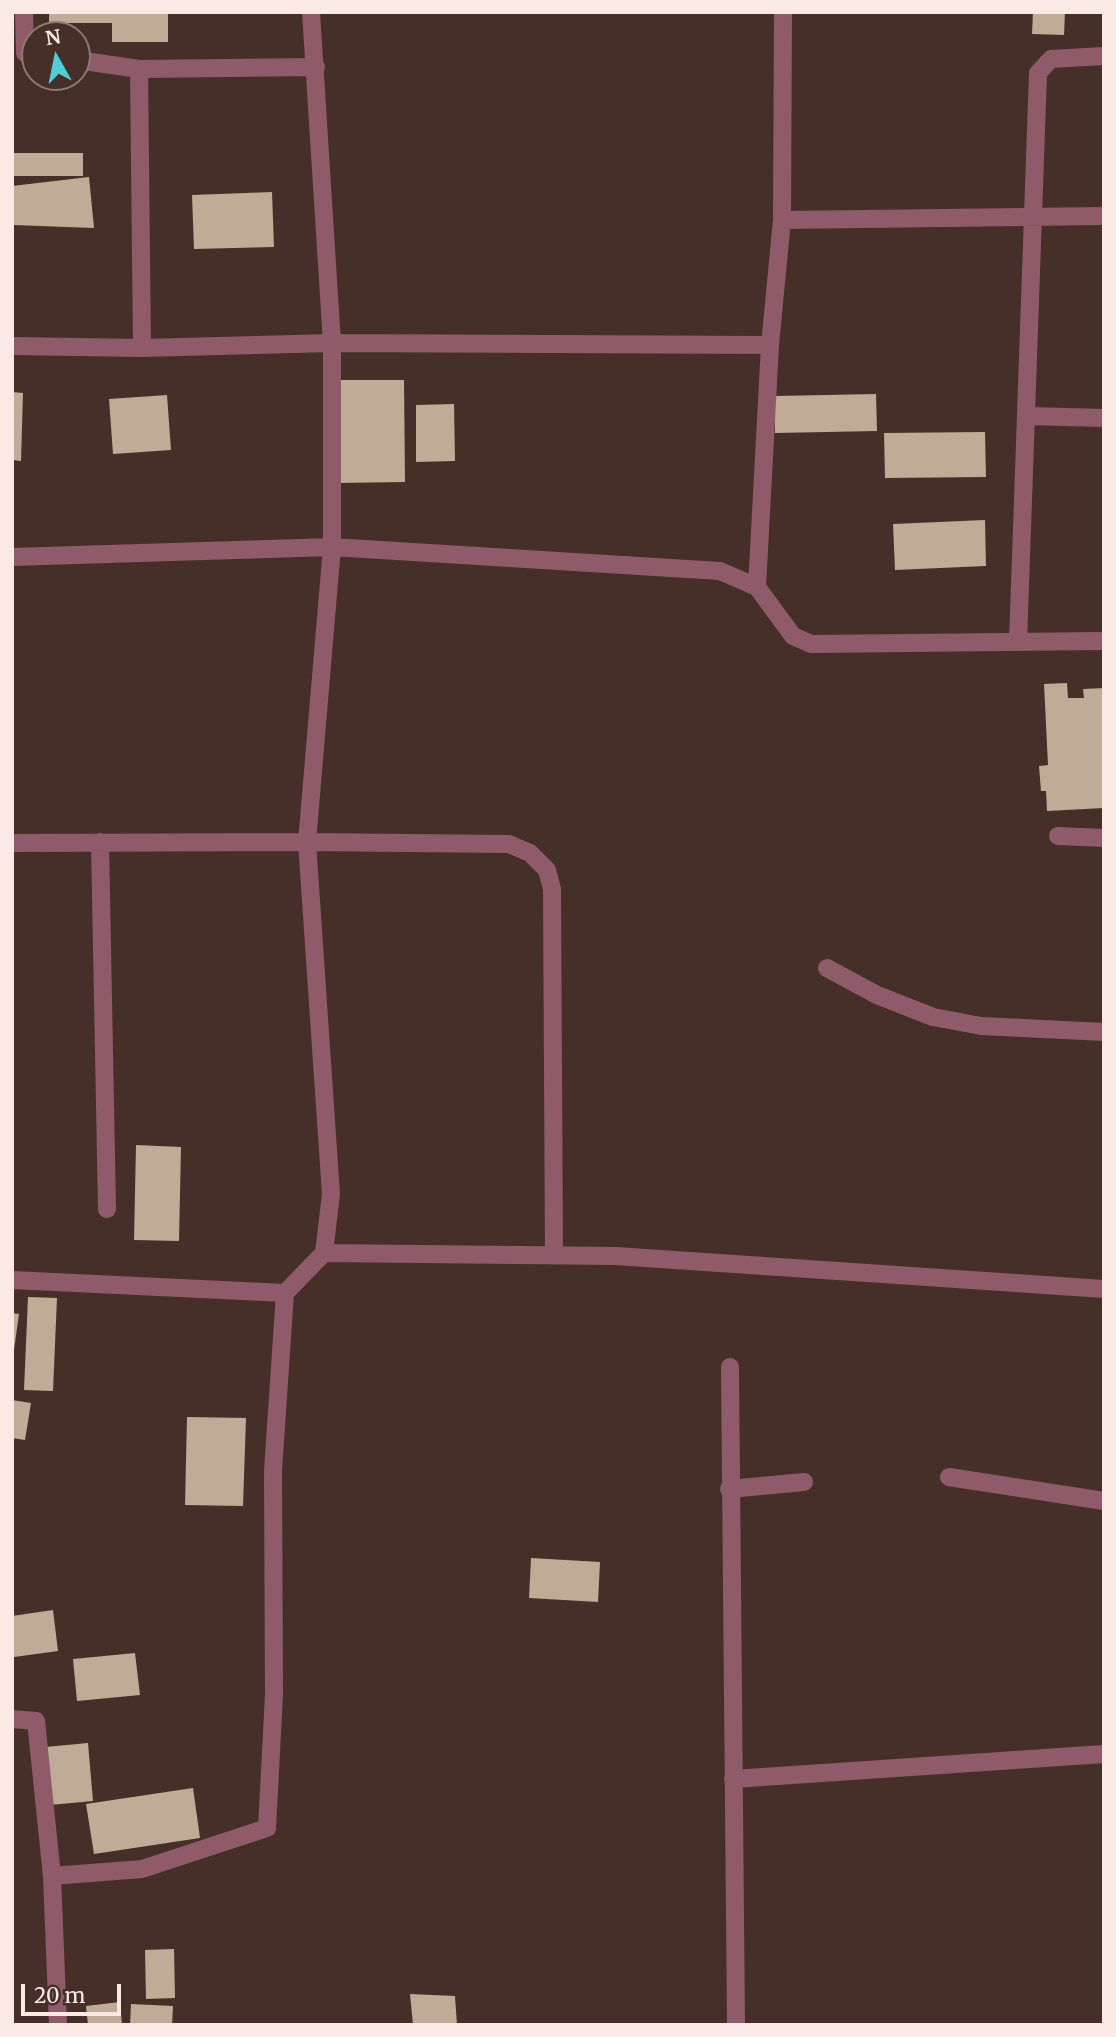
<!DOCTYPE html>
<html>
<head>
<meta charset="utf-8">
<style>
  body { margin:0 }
  #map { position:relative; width:1116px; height:2037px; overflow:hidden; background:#472f29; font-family:Merriweather,serif }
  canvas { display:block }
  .frame { position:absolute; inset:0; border:14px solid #fae9e5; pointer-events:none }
  .north { position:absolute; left:21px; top:21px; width:70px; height:70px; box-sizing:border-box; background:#472f29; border:2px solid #8f7974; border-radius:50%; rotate:351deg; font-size:19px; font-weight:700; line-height:28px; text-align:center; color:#fae9e5 }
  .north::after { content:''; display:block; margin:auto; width:24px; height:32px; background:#52ccd5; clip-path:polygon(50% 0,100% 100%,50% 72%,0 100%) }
  .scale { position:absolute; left:21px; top:1984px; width:100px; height:32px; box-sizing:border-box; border:4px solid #fae9e5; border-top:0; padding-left:9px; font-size:21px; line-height:24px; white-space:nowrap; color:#fae9e5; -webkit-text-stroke:5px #472f29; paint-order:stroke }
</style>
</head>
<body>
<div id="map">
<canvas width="1116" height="2037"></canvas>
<div class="frame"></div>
<div class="north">N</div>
<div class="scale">20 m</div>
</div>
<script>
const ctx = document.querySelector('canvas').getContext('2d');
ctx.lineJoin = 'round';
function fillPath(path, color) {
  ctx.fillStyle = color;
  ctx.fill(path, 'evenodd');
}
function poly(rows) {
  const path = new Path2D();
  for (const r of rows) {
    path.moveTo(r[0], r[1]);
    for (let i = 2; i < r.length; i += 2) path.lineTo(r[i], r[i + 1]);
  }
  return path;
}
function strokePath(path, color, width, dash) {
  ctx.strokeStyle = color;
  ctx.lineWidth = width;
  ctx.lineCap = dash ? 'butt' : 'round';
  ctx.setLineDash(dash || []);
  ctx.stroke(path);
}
fillPath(poly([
  [49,12,168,12,168,42,112,42,112,23,49,23],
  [1033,12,1065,12,1064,35,1032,34],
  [12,153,83,153,83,176,12,176],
  [89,177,94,228,13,225,12,186],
  [272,192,274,247,194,249,192,195],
  [337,380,404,380,405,482,338,483],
  [12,392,23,393,21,461,12,460],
  [876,394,877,431,775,433,775,396],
  [167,395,171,450,113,454,109,399],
  [454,404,455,461,416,462,416,405],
  [985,432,986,477,885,478,884,433],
  [985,520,986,566,895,570,893,524],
  [1067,683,1068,698,1084,698,1083,689,1104,688,1104,808,1047,811,1046,791,1041,791,1039,766,1048,765,1044,684],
  [136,1145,181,1147,179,1241,134,1240],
  [28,1297,57,1298,53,1391,24,1390],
  [12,1313,19,1314,14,1350,12,1349],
  [12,1400,31,1403,25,1440,12,1438],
  [187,1417,246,1418,243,1506,185,1505],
  [531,1558,600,1562,598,1602,529,1598],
  [53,1610,58,1651,14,1657,12,1616],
  [135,1653,140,1695,77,1701,73,1659],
  [88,1743,93,1801,50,1805,45,1747],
  [193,1788,200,1838,94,1854,86,1804],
  [174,1949,175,1998,146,1999,145,1950],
  [410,1994,455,1996,457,2025,413,2025],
  [120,2002,122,2025,88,2025,86,2006],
  [131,2004,173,2006,172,2025,130,2025]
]), '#bfab96');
strokePath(poly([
  [24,12,25,53],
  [77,60,139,69,316,67],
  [139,69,142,348],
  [782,220,783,12],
  [12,346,142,348,332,343,770,345],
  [1028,416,1104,418],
  [12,557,332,547,332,343,311,12],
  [757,587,770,345,782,220,1104,216],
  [1018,642,1038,73,1051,59,1104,56],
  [1058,836,1104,838],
  [100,842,107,1209],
  [12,843,307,842,331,1194,324,1253,285,1293],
  [827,968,877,995,933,1017,981,1026,1104,1032],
  [324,1253,616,1256,1104,1289],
  [554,1255,552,889,547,870,530,853,509,844,307,842,332,547,720,571,757,587,793,636,811,644,1104,641],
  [12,1280,285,1293,273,1471,274,1695,267,1828,142,1869,52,1876],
  [730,1367,736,2025],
  [949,1477,1104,1501],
  [729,1489,804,1482],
  [12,1719,36,1721,52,1876,58,2025],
  [733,1779,1104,1754]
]), '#8f5b6a', 18);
</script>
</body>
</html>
